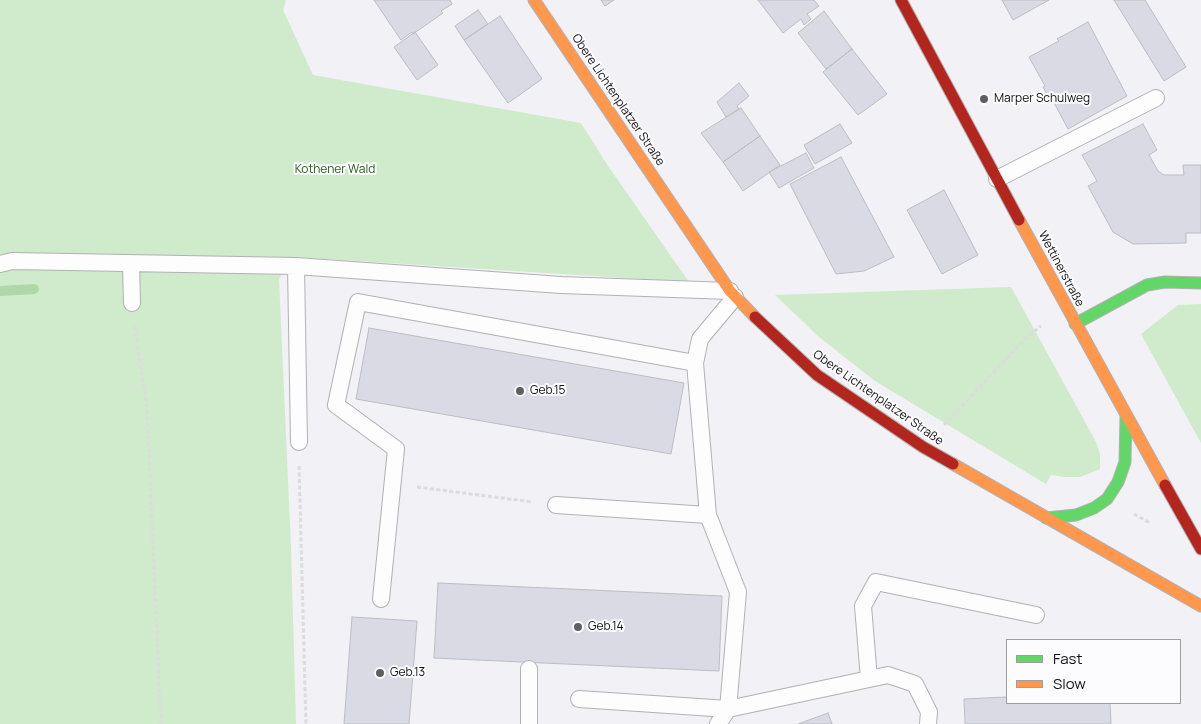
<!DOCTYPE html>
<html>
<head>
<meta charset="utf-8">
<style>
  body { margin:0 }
  #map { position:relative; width:1201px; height:724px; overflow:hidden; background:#f1f1f6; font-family:Manrope,sans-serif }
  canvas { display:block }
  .legend { position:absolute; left:1006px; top:639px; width:175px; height:65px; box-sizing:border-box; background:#fcfcfe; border:1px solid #9e9ea0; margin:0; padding:6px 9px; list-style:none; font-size:15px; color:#111114 }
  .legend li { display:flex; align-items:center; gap:10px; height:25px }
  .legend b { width:25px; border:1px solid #9e9ea0 }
</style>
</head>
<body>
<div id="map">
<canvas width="1201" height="724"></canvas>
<ul class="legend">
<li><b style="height:6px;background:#63d668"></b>Fast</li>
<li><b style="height:6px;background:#ff974d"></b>Slow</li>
</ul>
</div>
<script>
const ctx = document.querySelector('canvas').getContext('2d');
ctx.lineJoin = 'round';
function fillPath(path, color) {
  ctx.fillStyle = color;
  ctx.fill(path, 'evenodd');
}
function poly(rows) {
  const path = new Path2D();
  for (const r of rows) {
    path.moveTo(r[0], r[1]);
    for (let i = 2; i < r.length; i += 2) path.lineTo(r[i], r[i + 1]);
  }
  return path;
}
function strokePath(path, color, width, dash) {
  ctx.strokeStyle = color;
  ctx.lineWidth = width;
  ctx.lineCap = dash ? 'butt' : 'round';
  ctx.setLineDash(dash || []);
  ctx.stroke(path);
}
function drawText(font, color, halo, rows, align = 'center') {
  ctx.font = font + ' Manrope,sans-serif';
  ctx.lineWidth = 4;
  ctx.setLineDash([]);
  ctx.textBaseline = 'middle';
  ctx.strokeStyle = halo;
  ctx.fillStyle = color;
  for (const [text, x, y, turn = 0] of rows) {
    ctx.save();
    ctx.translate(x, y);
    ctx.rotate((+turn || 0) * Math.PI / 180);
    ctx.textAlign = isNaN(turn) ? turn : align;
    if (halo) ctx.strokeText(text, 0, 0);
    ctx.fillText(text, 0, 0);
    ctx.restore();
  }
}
fillPath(poly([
  [0,0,286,0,283,10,313,75,581,123,608,166,689,282,294,257,279,279,291,548,296,724,0,724],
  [1011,287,1096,442,1100,454,1100,469,1080,477,1064,477,1051,475,1046,484,875,381,819,337,775,295],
  [1201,304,1201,443,1141,334,1178,305]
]), '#cfebcb');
strokePath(poly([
  [0,291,34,289]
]), '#aed8a5', 10);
const building = poly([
  [374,0,450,0,452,4,441,11,443,13,413,34,412,32,401,40,374,0],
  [601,0,614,0,605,6,601,0],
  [758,0,814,0,819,6,807,14,811,19,804,25,801,19,783,33,758,0],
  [1002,0,1049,0,1013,20,1002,0],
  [1114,0,1145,0,1186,67,1164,81,1114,0],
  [478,10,488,24,464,40,455,26,478,10],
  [824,11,852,49,826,69,798,33,824,11],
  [500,16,542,79,508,103,464,40,500,16],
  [1088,22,1127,96,1068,129,1052,99,1050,100,1043,87,1045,86,1029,57,1059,41,1057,39,1088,22],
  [415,32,438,65,417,80,394,47,415,32],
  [852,49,887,94,858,115,823,72,852,49],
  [739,83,749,96,737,106,739,109,726,117,717,102,739,83],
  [741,108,760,136,723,162,701,133,741,108],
  [840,124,852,143,815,164,804,145,840,124],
  [1143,124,1157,150,1149,155,1158,171,1164,175,1184,175,1183,165,1201,165,1201,233,1186,233,1186,243,1133,244,1113,232,1088,186,1097,181,1082,155,1143,124],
  [760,136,780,165,743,191,723,162,760,136],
  [806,153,814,168,779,188,769,172,806,153],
  [841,157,894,257,864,271,836,274,790,184,841,157],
  [944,190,978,255,942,274,907,210,944,190],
  [369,328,684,383,671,454,356,399,369,328],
  [438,583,722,596,719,671,434,658,438,583],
  [352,617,417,621,409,724,344,724,352,617],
  [1007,697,1007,703,1110,703,1111,724,965,724,964,699,1007,697],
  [828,713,832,724,798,724,828,713]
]);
fillPath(building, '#dadae5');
strokePath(building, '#bcbdc1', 1);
const lane = poly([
  [997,179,1156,98],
  [0,264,12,261,296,266,561,285,730,291],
  [131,264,132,303],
  [296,266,299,442],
  [556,505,708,515],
  [381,599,396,449,336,405,358,302,695,363],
  [869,679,863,606,876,582,1036,615],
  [579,699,728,709,888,675,915,684,929,712,928,724],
  [529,724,529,669],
  [718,724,728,709,738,592,708,515,695,363,700,339,735,297]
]);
const fast = poly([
  [1075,324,1147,285,1165,282,1201,283],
  [1046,518,1076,515,1094,508,1107,499,1118,482,1125,462,1126,416]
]);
const slow = poly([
  [534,0,730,291,755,317],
  [1019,220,1165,485],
  [953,464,1201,606]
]);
const jam = poly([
  [901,0,1019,220],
  [755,317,817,375,923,447,953,464],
  [1165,485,1201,549]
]);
strokePath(lane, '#b1b1b5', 18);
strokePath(fast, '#b1b1b5', 13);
strokePath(slow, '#b1b1b5', 13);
strokePath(jam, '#b1b1b5', 13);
strokePath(poly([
  [135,326,147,409,161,724],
  [944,425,1027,337,1041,326],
  [299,466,306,724],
  [417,487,533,502],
  [1134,514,1150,523]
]), '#dcdcdd', 3, [4, 2.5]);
strokePath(lane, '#fdfdfe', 16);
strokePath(fast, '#63d668', 11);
strokePath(slow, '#ff974d', 11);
strokePath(jam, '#b3261e', 11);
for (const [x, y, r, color] of [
  [984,99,5,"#5f5f63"],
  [520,391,5,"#5f5f63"],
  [578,627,5,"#5f5f63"],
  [380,673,5,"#5f5f63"]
]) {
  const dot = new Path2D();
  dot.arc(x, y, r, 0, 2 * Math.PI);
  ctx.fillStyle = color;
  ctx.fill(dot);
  strokePath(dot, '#fcfcfe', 2);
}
drawText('12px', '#111114', '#fcfcfe', [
  ["Marper Schulweg",994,99],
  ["Geb.15",530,391],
  ["Geb.14",588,627],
  ["Geb.13",390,673]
], 'left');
drawText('12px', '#111114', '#fcfcfe', [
  ["Obere Lichtenplatzer Straße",618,100,56],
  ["Wettinerstraße",1061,269,62],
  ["Obere Lichtenplatzer Straße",878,398,35]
]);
drawText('12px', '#255e13', '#fcfcfe', [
  ["Kothener Wald",335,170]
]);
</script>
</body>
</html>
